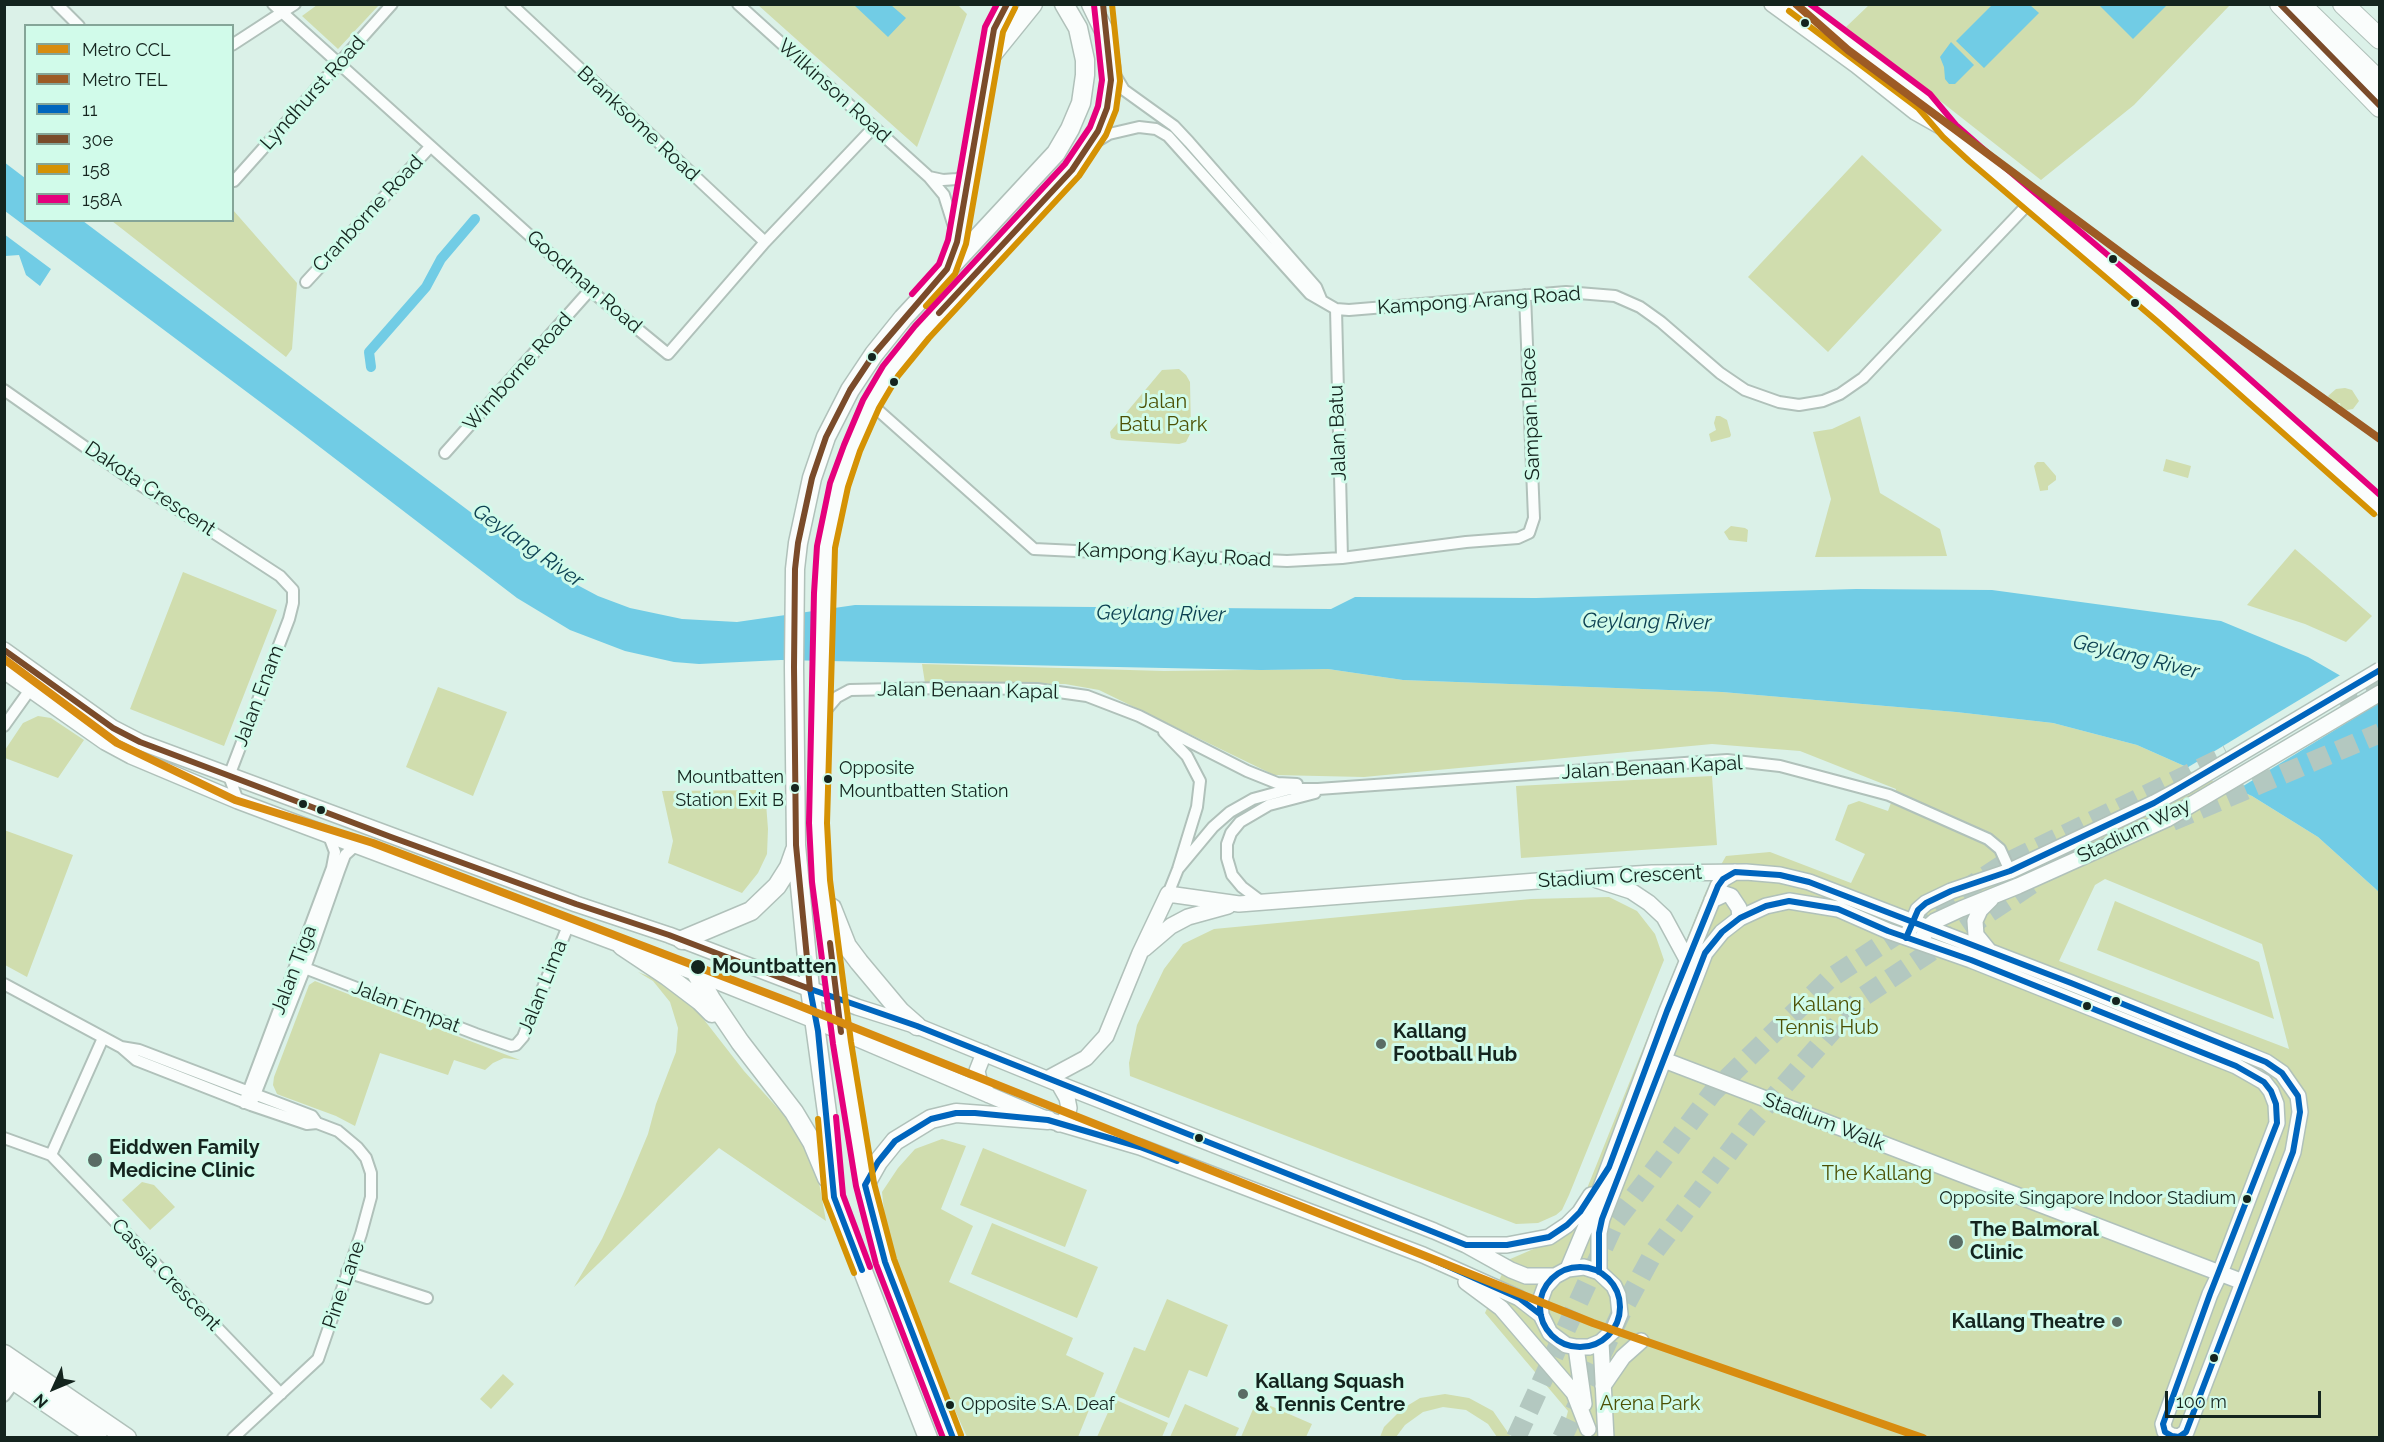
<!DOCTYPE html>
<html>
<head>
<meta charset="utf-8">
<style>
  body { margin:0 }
  #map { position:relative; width:2384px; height:1442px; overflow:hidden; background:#dbf1e8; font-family:Raleway,sans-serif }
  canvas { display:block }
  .frame { position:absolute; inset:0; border:6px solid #14241e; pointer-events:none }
  .legend { position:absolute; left:24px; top:24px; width:210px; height:198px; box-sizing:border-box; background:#d1fbea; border:2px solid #85a598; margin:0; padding:8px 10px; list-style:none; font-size:18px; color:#14241e }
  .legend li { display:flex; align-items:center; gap:12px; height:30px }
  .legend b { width:30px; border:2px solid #85a598 }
  .north { position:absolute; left:24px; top:1358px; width:60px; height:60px; -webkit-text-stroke:4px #d1fbea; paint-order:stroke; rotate:226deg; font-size:16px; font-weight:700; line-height:24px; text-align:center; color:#14241e }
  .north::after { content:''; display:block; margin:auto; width:21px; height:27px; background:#14241e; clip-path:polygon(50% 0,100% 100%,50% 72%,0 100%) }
  .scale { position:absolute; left:2165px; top:1391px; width:156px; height:27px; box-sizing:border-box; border:3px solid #14241e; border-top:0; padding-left:8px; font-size:18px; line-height:21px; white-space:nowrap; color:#14241e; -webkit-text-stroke:4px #d1fbea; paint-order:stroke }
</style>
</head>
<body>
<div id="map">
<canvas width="2384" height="1442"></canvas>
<div class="frame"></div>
<ul class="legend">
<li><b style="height:8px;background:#d88c10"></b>Metro CCL</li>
<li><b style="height:8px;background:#9d5b25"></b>Metro TEL</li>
<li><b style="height:8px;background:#0065bd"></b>11</li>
<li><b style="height:8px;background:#7a4b2a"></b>30e</li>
<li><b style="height:8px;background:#d59204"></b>158</li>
<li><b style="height:8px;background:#e5007d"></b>158A</li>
</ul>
<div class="north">N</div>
<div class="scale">100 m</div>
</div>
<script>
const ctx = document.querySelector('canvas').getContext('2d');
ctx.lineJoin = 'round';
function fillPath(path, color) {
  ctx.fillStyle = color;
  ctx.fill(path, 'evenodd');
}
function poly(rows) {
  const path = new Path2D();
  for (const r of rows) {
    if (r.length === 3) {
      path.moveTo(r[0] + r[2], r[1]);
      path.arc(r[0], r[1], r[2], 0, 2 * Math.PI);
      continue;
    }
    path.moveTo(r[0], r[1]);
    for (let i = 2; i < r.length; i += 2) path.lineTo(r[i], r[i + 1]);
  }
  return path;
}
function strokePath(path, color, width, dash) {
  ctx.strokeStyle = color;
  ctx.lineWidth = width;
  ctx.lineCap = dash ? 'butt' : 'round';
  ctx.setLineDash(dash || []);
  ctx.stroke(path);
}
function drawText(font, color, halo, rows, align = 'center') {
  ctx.font = font + ' Raleway,sans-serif';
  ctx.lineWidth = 6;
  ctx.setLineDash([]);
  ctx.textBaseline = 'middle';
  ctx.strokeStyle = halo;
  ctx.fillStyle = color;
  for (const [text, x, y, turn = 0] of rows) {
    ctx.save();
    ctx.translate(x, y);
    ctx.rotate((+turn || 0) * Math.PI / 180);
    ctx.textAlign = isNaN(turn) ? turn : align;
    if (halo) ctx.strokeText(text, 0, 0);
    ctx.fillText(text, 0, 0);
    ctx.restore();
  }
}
fillPath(poly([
  [317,5,317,4,379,5,338,49,302,16],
  [758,5,958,5,967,14,917,147],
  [1869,5,2230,5,2134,105,2041,180,1846,27],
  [1862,155,1942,230,1828,352,1748,277],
  [233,210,297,283,292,349,286,357,112,221,232,220],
  [1179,369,1186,375,1190,382,1191,432,1186,442,1179,444,1117,440,1111,438,1110,432,1162,370],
  [2345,388,2352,390,2359,401,2353,409,2347,410,2341,408,2340,403,2334,404,2328,396,2336,389],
  [1716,416,1720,416,1727,420,1731,435,1730,437,1711,442,1709,434,1716,430,1714,423],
  [1860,416,1880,493,1940,529,1947,556,1815,557,1831,499,1813,432,1832,429],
  [2166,459,2191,466,2188,478,2163,471],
  [2037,462,2044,462,2056,476,2056,480,2048,486,2048,490,2040,491,2034,466],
  [1731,526,1745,528,1748,530,1747,542,1729,540,1724,532],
  [2295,549,2372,616,2346,642,2305,624,2247,605],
  [183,572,277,610,224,746,130,709],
  [922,664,1164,671,1328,669,1403,680,1722,692,1956,712,2053,723,2137,745,2252,796,2318,837,2379,892,2379,1437,1561,1437,1568,1411,1485,1313,1508,1260,1545,1244,1584,1196,1706,891,1726,856,1770,852,1851,883,1865,854,1835,840,1848,805,1859,801,1888,811,1896,789,1800,751,1712,744,1364,777,1274,775,1099,690,1065,684,925,683],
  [2105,879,2262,944,2289,1049,2059,961,2095,885],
  [438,687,507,712,473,796,406,767],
  [38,716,51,718,84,740,58,778,5,758,5,750,23,723],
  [1712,776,1717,845,1521,858,1516,786],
  [765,790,768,829,767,854,758,873,742,893,668,863,673,841,662,791],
  [4,830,73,855,27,977,5,965],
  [1609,897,1637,911,1655,934,1664,960,1569,1195,1562,1210,1556,1215,1538,1223,1516,1224,1130,1076,1129,1063,1137,1025,1164,969,1183,944,1214,929,1531,899],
  [2115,901,2259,962,2274,1019,2097,950],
  [638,972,658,980,691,1003,744,1071,783,1114,804,1144,818,1177,826,1221,719,1148,574,1287,602,1239,623,1194,648,1134,656,1104,676,1052,678,1028,670,1002,653,981],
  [315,981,399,1014,520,1060,504,1058,493,1063,485,1070,454,1060,448,1075,380,1053,355,1126,336,1116,282,1096,277,1094,273,1085,274,1077,309,985],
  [942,1139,966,1146,941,1209,973,1226,949,1282,1073,1338,1066,1355,1104,1373,1078,1437,967,1437,890,1267,882,1192,898,1168,915,1149],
  [983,1148,1087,1190,1065,1247,960,1205],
  [142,1182,154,1185,175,1207,150,1230,122,1200],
  [992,1223,1098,1267,1077,1318,971,1274],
  [1167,1299,1228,1325,1207,1377,1189,1370,1169,1418,1114,1395,1134,1347,1145,1351],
  [503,1374,514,1384,491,1409,480,1399],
  [1445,1394,1469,1398,1493,1411,1511,1437,1497,1437,1488,1424,1466,1410,1443,1407,1423,1412,1405,1425,1396,1437,1380,1437,1384,1427,1402,1409,1420,1398],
  [1114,1399,1168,1423,1162,1437,1097,1437],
  [1257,1400,1312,1424,1306,1437,1241,1437],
  [1185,1404,1239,1428,1235,1437,1170,1437]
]), '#d0ddae');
fillPath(poly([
  [854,5,891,5,906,18,888,37],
  [1992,5,2030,5,2039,13,1984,68,1956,41],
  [2167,5,2133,39,2099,5,2167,4],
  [1951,42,1974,65,1955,84,1949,84,1945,79,1944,67,1940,57],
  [4,162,25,178,26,220,83,221,505,538,566,579,598,596,630,608,682,619,737,622,855,605,1331,609,1355,597,1536,598,1856,589,1992,590,2221,621,2308,657,2379,698,2379,892,2318,837,2252,796,2137,745,2053,723,1956,712,1722,692,1403,680,1328,669,1261,670,781,660,699,664,674,662,625,651,570,630,517,598,295,428,5,211],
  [4,234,51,269,40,286,26,275,19,255,5,256]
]), '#71cce5');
fillPath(poly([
  [2342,674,2380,694,2379,703,2235,791,2185,769]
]), '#dbf1e8');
strokePath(poly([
  [371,367,369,352,426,287,441,259,475,219]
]), '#71cce5', 10);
strokePath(poly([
  [2338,701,2380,681],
  [2172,821,2380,733],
  [1516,1438,1615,1222,1713,1092,1829,979,2004,864,2228,755],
  [1562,1438,1621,1313,1654,1252,1752,1122,1861,998,2038,880]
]), '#b3c8c0', 20, [20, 10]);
const street = poly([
  [57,4,79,26],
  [273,4,590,290,668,354,765,242,874,127],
  [511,4,765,242],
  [738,4,929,177,944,195,955,230],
  [232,45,295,4],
  [1112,70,1124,90,1174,126,1189,142,1316,287,1321,299],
  [1094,143,1109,134,1139,127,1156,129,1168,136,1310,294,1336,309,1349,310,1566,292,1615,296,1640,307,1661,322,1720,373,1745,390,1779,402,1799,405,1823,401,1840,394,1863,378,2030,202],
  [929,177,943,180,957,179,968,174],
  [234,181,392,4],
  [306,282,430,147],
  [1336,309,1342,558],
  [4,390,125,475,280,576,293,590,293,603,289,619,229,776,238,801],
  [871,404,1034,549,1287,561,1342,558,1466,542,1518,538,1529,533,1534,518,1525,295],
  [445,453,590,290],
  [821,716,837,697,850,690,944,688,1037,689,1087,696,1139,716,1247,771,1277,783,1297,784],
  [4,726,34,684],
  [1164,732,1187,756,1200,781,1197,807,1178,869,1168,894],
  [1178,869,1213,827,1230,812,1253,799,1290,789,1318,789,1727,760,1780,766,1889,795,1988,839,2000,849,2010,871],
  [1262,902,1242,887,1232,875,1227,858,1227,844,1231,833,1240,822,1269,805,1315,793],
  [297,965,476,1034,511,1046,516,1045,523,1037,568,926],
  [4,984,121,1047,136,1060,251,1105,307,1124,317,1123,338,1131,357,1147,366,1158,371,1173,371,1197,361,1234,318,1359,233,1438],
  [121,1047,139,1050,312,1116,317,1123],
  [244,1103,332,868,335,852,329,836],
  [251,1105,305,968,339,871,345,855,356,845],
  [4,1138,51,1155,281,1394],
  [51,1155,103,1038],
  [347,1272,427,1298],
  [4,1396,15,1381]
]);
const secondary = poly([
  [1772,4,1856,65,1915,112,1947,130],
  [1794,4,1924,101,1950,131,1975,154,2164,315,2380,507],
  [4,650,113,728,140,742,576,904,669,935,857,1007,917,1026,1059,1084,1434,1231,1466,1245,1511,1270,1526,1276,1555,1276],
  [4,671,105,742,131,756,238,801,696,973,816,1021,1048,1120,1140,1147,1423,1255,1519,1298,1541,1315,1550,1333,1566,1345,1576,1347,1589,1347,1601,1342,1613,1331,1620,1314,1618,1295,1614,1286,1599,1272,1584,1267,1568,1269,1555,1276,1545,1287,1540,1301,1541,1315],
  [1597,880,1631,891,1649,903,1664,917,1690,965],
  [1712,900,1725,894,1731,896,1739,908,1740,918],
  [1910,929,1918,910,1926,903,1951,891,2010,871,2154,803,2186,786],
  [1924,935,1927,928,1935,921,1961,909,2018,886,2167,819,2380,693],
  [1144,949,1171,926,1188,917,1228,906],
  [1989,951,1976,935,1975,921,1980,910,1991,899],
  [984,1053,977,1071,980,1084,989,1095],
  [1664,1060,2243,1282],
  [1047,1079,1086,1058,1106,1036,1140,953,1168,894,1239,904,1589,877,1652,873,1746,872,1780,875,1809,882,2071,983,2266,1062,2282,1073,2298,1096,2300,1112,2293,1152,2186,1432,2179,1437,2172,1436,2165,1432,2163,1424,2210,1294,2220,1273,2277,1123,2276,1104,2271,1091,2264,1082,2236,1066,1971,960,1888,931,1838,909,1789,901,1766,906,1740,918,1722,932,1705,953,1602,1219,1599,1233,1599,1272],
  [1059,1084,1067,1098,1069,1108,1066,1119,1059,1124],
  [1467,1245,1507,1245,1549,1237,1567,1225,1580,1212,1591,1195],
  [1568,1269,1591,1214,1667,1011,1718,886,1723,879,1735,872],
  [1466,1282,1501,1308,1574,1393,1588,1429],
  [1601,1342,1606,1438],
  [1576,1347,1584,1404],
  [1603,1386,1623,1357,1641,1341]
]);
const primary = poly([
  [991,56,1033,4],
  [949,262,957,242,994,29,1007,4],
  [832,908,847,946,859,962,900,1011,917,1026],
  [682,940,751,911,777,886,789,867,795,850],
  [622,946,667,976,700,1001,712,1013],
  [696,973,711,999,740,1042,794,1112,812,1142,827,1178],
  [865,1185,878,1162,895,1141,931,1119,956,1113,1048,1120],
  [4,1354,127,1438],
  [4,1374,98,1438],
  [928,1438,834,1197,828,1120,810,989,796,845,794,667,795,569,798,543,812,478,826,437,850,390,874,354,903,318,1056,153,1070,129,1081,103,1085,75,1085,60,1078,28,1064,4],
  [953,1438,885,1262,865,1185,842,1043,821,881,818,823,823,593,826,547,839,485,852,448,871,404,891,371,922,332,1072,170,1098,131,1107,108,1111,67,1105,33,1091,4]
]);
const highway = poly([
  [2280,4,2380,107],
  [2300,4,2380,82],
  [2343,4,2380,39]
]);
strokePath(street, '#b0c1ba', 14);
strokePath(secondary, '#b0c1ba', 18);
strokePath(primary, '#b0c1ba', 21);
strokePath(highway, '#b0c1ba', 22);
strokePath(street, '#fafdfc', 10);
strokePath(secondary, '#fafdfc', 15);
strokePath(primary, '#fafdfc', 18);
strokePath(highway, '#fafdfc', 20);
const secondaryBridge = poly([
  [2186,786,2380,670]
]);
strokePath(secondaryBridge, '#b0c1ba', 18, []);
strokePath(secondaryBridge, '#fafdfc', 15);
strokePath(poly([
  [1906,938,1918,910,1926,903,1951,891,2010,871,2154,803,2380,670],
  [810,989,917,1026,1466,1245,1507,1245,1549,1237,1567,1225,1580,1212,1609,1167,1667,1011,1718,886,1723,879,1735,872,1780,875,1809,882,2071,983,2266,1062,2282,1073,2298,1096,2300,1112,2293,1152,2186,1432,2179,1437,2172,1436,2165,1432,2163,1424,2210,1294,2277,1123,2276,1104,2271,1091,2264,1082,2236,1066,1971,960,1888,931,1838,909,1789,901,1766,906,1740,918,1722,932,1705,953,1602,1219,1599,1233,1599,1272],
  [810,989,818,1031,834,1197,862,1270],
  [1416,1252,1519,1298,1541,1315],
  [1580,1307,40],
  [953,1438,885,1262,865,1185,878,1162,895,1141,931,1119,956,1113,975,1113,1048,1120,1140,1147,1177,1161]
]), '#0065bd', 6);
strokePath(poly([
  [2280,4,2380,106],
  [939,313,1072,170,1098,131,1107,108,1111,80,1103,4],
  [4,650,113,728,140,742,391,837,576,904,669,935,810,989,796,845,794,667,795,569,798,543,812,478,826,437,850,390,874,354,947,269,957,242,994,29,1007,4],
  [830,943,841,1032]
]), '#7a4b2a', 6);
strokePath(poly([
  [1789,11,1918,108,1943,137,1969,161,2158,322,2374,514],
  [926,306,955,274,966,244,1003,32,1015,8],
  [818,1119,825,1199,854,1273],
  [961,1435,894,1259,874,1183,851,1042,830,880,827,823,835,548,848,487,860,451,879,408,898,376,929,338,1079,176,1106,135,1116,110,1120,81,1112,4]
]), '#d59204', 6);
strokePath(poly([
  [1810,4,1930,94,1956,125,1981,147,2170,308,2380,495],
  [912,294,939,264,948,240,985,27,997,4],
  [836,1117,843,1195,870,1267],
  [943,1438,876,1264,856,1186,833,1044,812,882,809,823,814,593,817,546,830,483,844,445,863,400,883,366,915,326,1065,164,1090,127,1098,106,1102,80,1094,5]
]), '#e5007d', 6);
strokePath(poly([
  [4,659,117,743,235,800,373,843,790,1002,1593,1323,1923,1438]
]), '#d88c10', 8);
strokePath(poly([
  [1796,4,1848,50,2151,275,2380,439]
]), '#9d5b25', 8);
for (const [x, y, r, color] of [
  [1805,23,5,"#14241e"],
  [2113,259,5,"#14241e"],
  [2135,303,5,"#14241e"],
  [872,357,5,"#14241e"],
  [894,382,5,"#14241e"],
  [828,779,5,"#14241e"],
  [795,788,5,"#14241e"],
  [303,804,5,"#14241e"],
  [321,810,5,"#14241e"],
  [698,967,8,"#14241e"],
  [2116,1001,5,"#14241e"],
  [2087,1006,5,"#14241e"],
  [1381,1044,6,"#5a6c65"],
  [1199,1138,5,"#14241e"],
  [95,1160,8,"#5a6c65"],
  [2247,1199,5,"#14241e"],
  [1956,1242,8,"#5a6c65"],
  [2117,1322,6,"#5a6c65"],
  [2214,1358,5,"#14241e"],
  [1243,1394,6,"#5a6c65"],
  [950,1405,5,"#14241e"]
]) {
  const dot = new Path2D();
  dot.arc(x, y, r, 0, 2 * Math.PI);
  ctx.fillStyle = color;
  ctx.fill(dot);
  strokePath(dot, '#d1fbea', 2);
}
drawText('18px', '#14241e', '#d1fbea', [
  ["Opposite",839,769],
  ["Mountbatten Station",839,792],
  ["Mountbatten",784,778,"right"],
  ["Station Exit B",784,801,"right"],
  ["Opposite Singapore Indoor Stadium",2236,1199,"right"],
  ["Opposite S.A. Deaf",961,1405]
], 'left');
drawText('20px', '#14241e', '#d1fbea', [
  ["Wilkinson Road",834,91,42],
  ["Lyndhurst Road",313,93,-48],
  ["Branksome Road",638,124,43],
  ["Cranborne Road",368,214,-47],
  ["Goodman Road",584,282,41],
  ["Kampong Arang Road",1479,301,-4],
  ["Wimborne Road",518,372,-48],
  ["Sampan Place",1531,414,-92],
  ["Jalan Batu",1338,433,-92],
  ["Dakota Crescent",150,489,34],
  ["Kampong Kayu Road",1174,555,3],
  ["Jalan Benaan Kapal",968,691,1],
  ["Jalan Enam",259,696,-69],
  ["Jalan Benaan Kapal",1652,768,-3],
  ["Stadium Way",2134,831,-26],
  ["Stadium Crescent",1620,877,-3],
  ["Jalan Tiga",294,970,-69],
  ["Jalan Lima",543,987,-68],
  ["Jalan Empat",406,1007,21],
  ["Stadium Walk",1824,1122,21],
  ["Cassia Crescent",166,1275,46],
  ["Pine Lane",344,1285,-71]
]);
drawText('20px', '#4c5004', '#d1fbea', [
  ["Jalan",1163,402],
  ["Batu Park",1163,425],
  ["Kallang",1827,1005],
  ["Tennis Hub",1827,1028],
  ["The Kallang",1877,1174],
  ["Arena Park",1650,1404]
]);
drawText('bold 20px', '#14241e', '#d1fbea', [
  ["Mountbatten",712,967]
], 'left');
drawText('bold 20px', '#14241e', '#d1fbea', [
  ["Kallang",1393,1032],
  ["Football Hub",1393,1055],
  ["Eiddwen Family",109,1148],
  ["Medicine Clinic",109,1171],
  ["The Balmoral",1970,1230],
  ["Clinic",1970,1253],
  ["Kallang Theatre",2105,1322,"right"],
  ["Kallang Squash",1255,1382],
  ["& Tennis Centre",1255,1405]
], 'left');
drawText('italic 21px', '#0e4253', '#d1fbea', [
  ["Geylang River",528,546,35],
  ["Geylang River",1161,614,1],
  ["Geylang River",1647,622,1],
  ["Geylang River",2136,657,14]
]);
</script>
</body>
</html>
